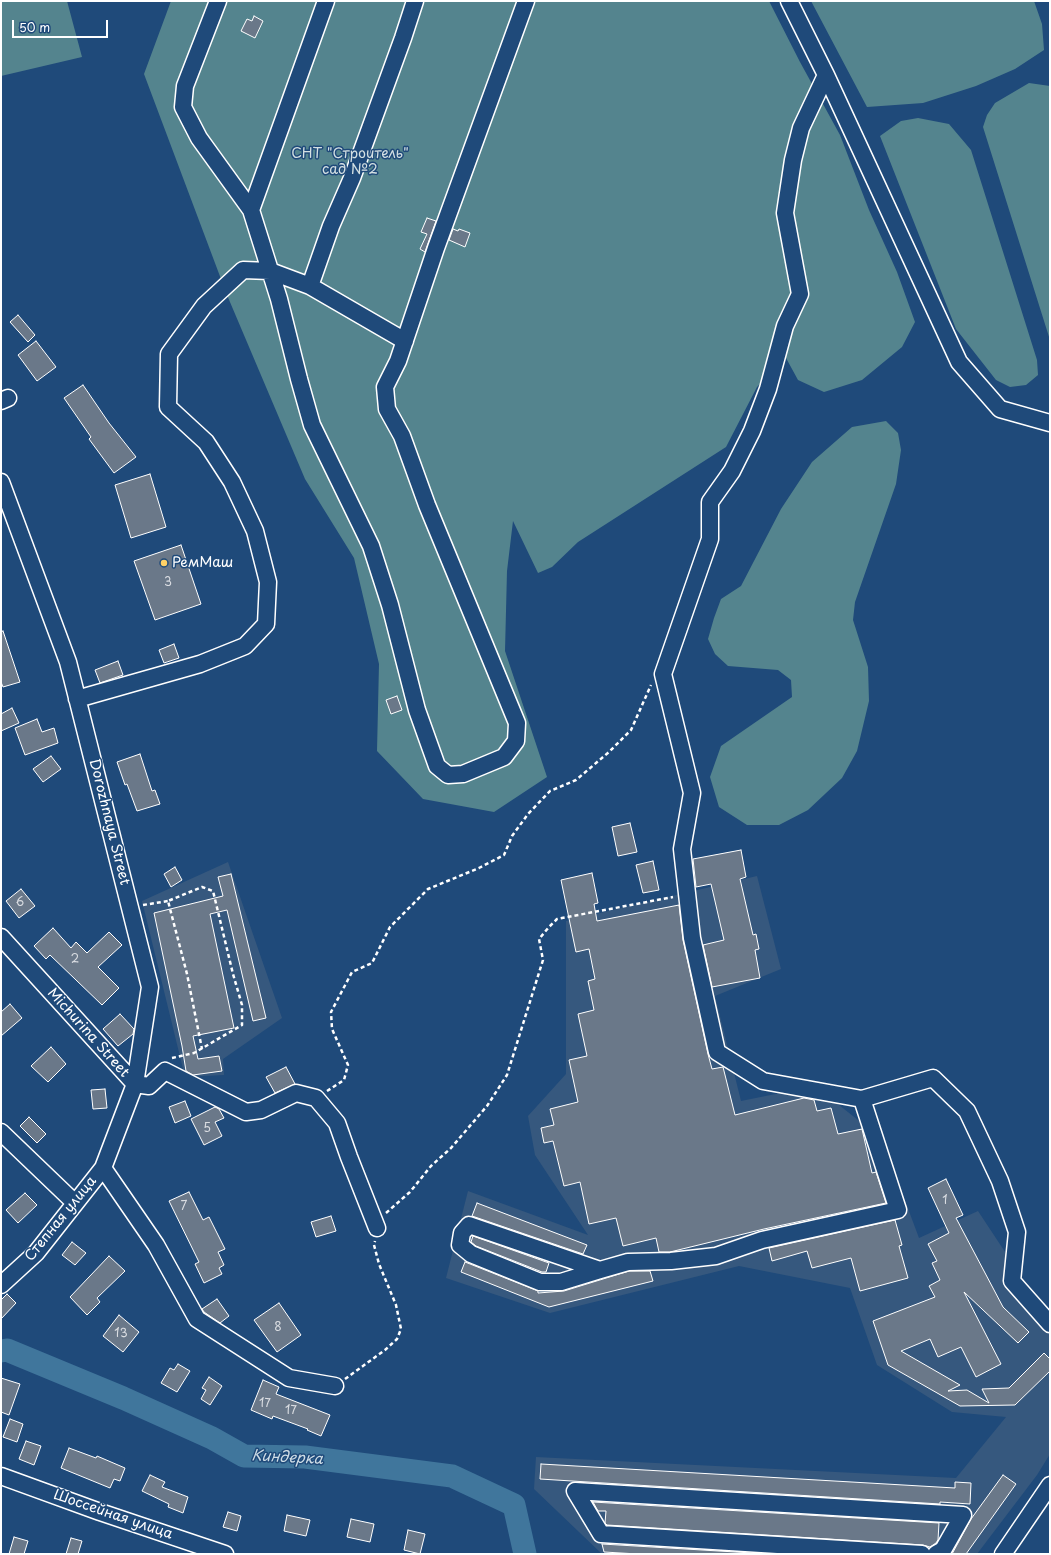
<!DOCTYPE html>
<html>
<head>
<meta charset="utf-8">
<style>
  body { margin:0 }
  #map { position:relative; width:1051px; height:1555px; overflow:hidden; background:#1f4a7a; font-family:"Playpen Sans",sans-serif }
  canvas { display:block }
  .frame { position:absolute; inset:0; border:2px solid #fff; pointer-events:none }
  .scale { position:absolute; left:12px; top:20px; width:96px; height:18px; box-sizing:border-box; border:2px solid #fff; border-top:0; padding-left:5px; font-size:12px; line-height:14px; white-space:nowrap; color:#fff; -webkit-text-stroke:3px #1f4a7a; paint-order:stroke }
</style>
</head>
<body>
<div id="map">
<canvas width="1051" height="1555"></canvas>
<div class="frame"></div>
<div class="scale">50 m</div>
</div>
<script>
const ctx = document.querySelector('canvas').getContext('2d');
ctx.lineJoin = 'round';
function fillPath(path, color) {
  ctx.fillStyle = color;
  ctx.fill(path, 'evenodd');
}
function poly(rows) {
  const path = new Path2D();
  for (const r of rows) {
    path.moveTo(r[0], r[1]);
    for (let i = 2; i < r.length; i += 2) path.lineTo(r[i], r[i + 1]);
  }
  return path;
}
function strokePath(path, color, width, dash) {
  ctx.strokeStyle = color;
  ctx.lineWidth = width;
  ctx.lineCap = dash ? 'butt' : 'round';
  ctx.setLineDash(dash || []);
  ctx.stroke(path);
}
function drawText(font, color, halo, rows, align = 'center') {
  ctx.font = font + ' "Playpen Sans",sans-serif';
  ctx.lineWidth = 3;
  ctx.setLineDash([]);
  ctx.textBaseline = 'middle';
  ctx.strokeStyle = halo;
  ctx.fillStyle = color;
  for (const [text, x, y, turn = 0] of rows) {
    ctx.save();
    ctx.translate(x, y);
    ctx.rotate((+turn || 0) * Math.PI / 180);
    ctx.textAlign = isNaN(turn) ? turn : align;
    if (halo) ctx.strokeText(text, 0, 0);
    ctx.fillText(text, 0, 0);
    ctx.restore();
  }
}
fillPath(poly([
  [228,862,282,1018,223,1059,224,1075,185,1077,142,901],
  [757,876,781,969,715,996,741,1101,815,1086,882,1139,919,1238,978,1211,1050,1320,1050,1454,1037,1475,977,1554,602,1554,534,1489,536,1457,956,1478,1006,1417,952,1412,877,1365,850,1288,739,1266,550,1313,446,1278,468,1191,588,1235,535,1155,528,1116,566,1074,566,921]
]), '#36587e');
fillPath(poly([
  [1,1,67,1,82,57,1,76],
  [171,1,576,1,576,2,582,1,769,1,800,62,840,135,869,210,897,272,915,322,902,347,862,380,824,392,798,380,786,358,757,387,726,447,578,542,552,567,538,573,513,521,507,571,505,651,547,777,494,812,423,799,377,751,379,664,354,558,305,479,227,295,144,74],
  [811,1,1034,1,1042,24,1044,50,1015,69,976,86,923,103,867,107],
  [1029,83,1050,86,1050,340,983,127,987,115,995,103],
  [918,118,949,124,971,150,1037,360,1038,375,1026,385,1010,387,996,380,956,329,880,136,901,121],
  [886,421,898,433,901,450,896,484,855,602,853,620,868,667,869,701,857,751,842,778,808,810,779,825,747,825,719,807,710,777,721,746,792,697,791,680,778,670,728,666,715,654,708,639,714,618,721,599,741,586,781,509,812,462,852,427]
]), '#54848e');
strokePath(poly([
  [1,1351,7,1350,123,1398,212,1438,244,1456,305,1457,452,1476,514,1505,525,1554]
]), '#40769c', 23);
const building = poly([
  [254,16,263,21,255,38,241,31,247,19,252,21,254,16],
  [427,218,436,221,425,252,420,249,427,234,421,232,427,218],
  [453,229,458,231,459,229,470,233,465,247,449,240,453,229],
  [18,315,35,335,28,342,10,322,18,315],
  [36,341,56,367,37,381,18,355,36,341],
  [83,385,109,423,136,457,114,473,89,439,91,437,64,398,83,385],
  [150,474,166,527,131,538,115,485,150,474],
  [181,545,201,604,155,620,134,561,181,545],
  [3,631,20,682,3,687,1,682,1,632,3,631],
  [174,644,179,658,164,663,159,650,174,644],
  [118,661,123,675,100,683,95,670,118,661],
  [397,696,402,710,391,714,386,700,397,696],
  [12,708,19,723,1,731,1,714,12,708],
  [37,719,42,732,54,728,58,743,25,755,15,728,37,719],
  [140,754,152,791,155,790,160,804,137,811,127,784,125,785,117,762,140,754],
  [51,756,61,769,43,782,33,769,51,756],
  [630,823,637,852,618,856,612,827,630,823],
  [741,850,746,877,740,879,753,935,756,934,759,949,755,950,760,978,712,987,703,945,724,940,711,884,696,887,693,859,741,850],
  [653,861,659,890,643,893,636,865,653,861],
  [175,867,182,880,171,887,164,874,175,867],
  [592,873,598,903,594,904,597,921,679,905,683,940,708,1054,712,1069,723,1067,735,1115,804,1098,814,1100,817,1111,831,1108,838,1134,862,1129,872,1173,876,1172,886,1203,764,1229,670,1252,659,1252,656,1238,623,1246,616,1218,589,1224,580,1182,564,1186,553,1141,544,1143,541,1128,554,1125,550,1109,578,1102,569,1060,587,1056,578,1014,594,1010,588,981,595,979,589,949,576,952,561,880,592,873],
  [231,874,266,1018,253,1021,227,910,210,914,234,1028,193,1036,198,1059,219,1056,222,1071,193,1075,186,1071,182,1046,154,913,223,896,218,877,231,874],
  [21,889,35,906,19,918,6,901,21,889],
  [53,928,71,948,76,942,87,953,109,932,122,945,98,967,119,988,102,1005,50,955,46,959,34,946,53,928],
  [10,1004,22,1018,1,1036,1,1012,10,1004],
  [120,1014,134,1029,133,1034,118,1046,103,1029,120,1014],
  [51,1047,66,1064,48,1082,31,1066,51,1047],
  [286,1067,295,1084,275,1093,266,1077,286,1067],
  [105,1089,107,1108,93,1109,91,1090,105,1089],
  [185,1101,191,1116,175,1123,169,1107,185,1101],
  [215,1107,219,1109,224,1118,215,1122,222,1136,204,1145,191,1119,215,1107],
  [29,1117,46,1134,37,1143,20,1126,29,1117],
  [946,1179,963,1215,956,1218,1003,1307,1029,1332,1018,1343,964,1292,1001,1364,976,1377,961,1347,938,1357,930,1339,901,1351,960,1385,948,1391,967,1390,989,1403,982,1389,1009,1388,1044,1353,1050,1359,1050,1371,1015,1405,960,1406,888,1365,873,1321,935,1297,929,1286,940,1280,932,1263,937,1261,928,1244,949,1233,928,1188,946,1179],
  [189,1192,203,1220,209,1217,225,1249,218,1252,224,1265,219,1268,222,1274,204,1283,195,1264,199,1262,169,1201,189,1192],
  [25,1193,37,1205,18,1223,6,1210,25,1193],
  [477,1203,587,1245,583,1254,472,1216,477,1203],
  [331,1216,336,1231,316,1237,311,1222,331,1216],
  [895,1220,902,1245,899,1246,908,1278,860,1291,851,1258,812,1268,807,1251,772,1261,769,1248,895,1220],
  [473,1236,549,1263,546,1272,542,1272,476,1246,471,1242,473,1236],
  [72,1242,86,1253,75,1265,62,1255,72,1242],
  [109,1256,125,1271,97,1298,100,1302,87,1315,70,1297,109,1256],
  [465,1262,538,1291,538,1293,564,1291,629,1271,650,1271,653,1281,549,1307,461,1272,465,1262],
  [7,1294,16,1303,1,1319,1,1300,7,1294],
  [217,1299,229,1316,220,1323,204,1312,202,1309,217,1299],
  [279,1303,301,1335,277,1352,254,1320,279,1303],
  [119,1315,139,1332,123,1352,103,1336,119,1315],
  [178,1364,190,1371,177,1392,161,1383,170,1368,174,1370,178,1364],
  [209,1377,222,1386,210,1405,201,1399,206,1390,202,1388,209,1377],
  [1,1378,20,1384,9,1415,1,1412,1,1378],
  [263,1380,279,1387,276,1394,330,1415,321,1436,307,1430,308,1429,273,1416,272,1419,251,1410,263,1380],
  [10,1419,23,1424,17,1442,3,1437,10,1419],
  [26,1441,41,1446,34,1465,19,1459,26,1441],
  [69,1448,96,1458,97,1456,125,1468,120,1481,114,1479,110,1488,61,1468,69,1448],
  [541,1464,955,1488,955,1482,971,1483,970,1504,940,1502,940,1504,540,1479,541,1464],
  [150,1475,165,1482,162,1487,188,1497,183,1513,168,1507,169,1504,142,1491,150,1475],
  [1003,1475,1016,1484,966,1554,952,1554,971,1519,1003,1475],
  [593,1502,939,1523,938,1540,936,1543,930,1547,923,1545,607,1525,605,1523,606,1511,598,1511,593,1502],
  [228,1512,241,1516,237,1531,223,1527,228,1512],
  [287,1515,310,1520,306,1536,284,1531,287,1515],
  [351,1519,374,1524,370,1542,347,1537,351,1519],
  [408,1530,425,1534,420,1554,404,1550,408,1530],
  [14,1537,28,1541,24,1554,9,1554,14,1537],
  [71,1538,82,1541,78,1554,66,1554,71,1538],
  [602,1544,769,1554,638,1554,604,1552,602,1544]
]);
fillPath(building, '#6a7889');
strokePath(building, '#fff', 1);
const minor = poly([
  [218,1,185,86,183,107,199,138,251,210,279,299,299,379,312,425,371,546,390,605,417,710,437,766,448,775,463,774,504,757,516,741,517,723,427,505,402,436,387,409,385,387,398,361,436,248,526,1],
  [789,1,826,75,959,362,1000,409,1050,423],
  [826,75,801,128,793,160,785,213,800,294,785,326,768,389,752,431,732,471,710,502,710,539,663,674,692,793,682,849,692,938,717,1052,763,1081,862,1099,933,1078,967,1111,1000,1181,1017,1232,1012,1281,1050,1324],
  [251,210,326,1],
  [310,286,331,226,352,178,403,38,415,1],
  [1,401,8,398],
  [1,482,68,662,150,987,135,1084,103,1168,36,1253,1,1285],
  [77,699,200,664,245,646,266,624,268,582,255,531,232,482,206,442,168,407,169,354,204,306,243,270,270,271,310,286,405,341],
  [1,937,135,1084,149,1086,165,1071,246,1112,261,1110,296,1093,316,1098,337,1123,349,1157,377,1228],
  [1,1132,75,1203],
  [103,1168,156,1245,197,1319,289,1378,335,1386],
  [600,1270,469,1225,462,1233,460,1245,471,1254,540,1282,561,1282,600,1270,628,1262,671,1261,716,1256,762,1240,898,1210,862,1099],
  [1,1476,100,1512,225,1554],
  [922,1554,601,1534,575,1491,963,1515,943,1550,936,1554],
  [1003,1554,1050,1485]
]);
strokePath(minor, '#fff', 19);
strokePath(poly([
  [143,905,168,901],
  [172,1058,194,1053,242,1025,242,1005,233,974,213,891,202,887,168,901,187,974,202,1049],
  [327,1091,344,1080,348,1065,332,1029,331,1012,352,972,372,963,390,927,428,889,479,868,504,855,512,836,528,814,550,791,576,780,609,752,631,730,651,685],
  [386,1213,410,1192,431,1166,451,1148,487,1106,507,1075,543,960,539,939,549,927,557,919,673,897],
  [345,1379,385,1350,397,1339,401,1329,396,1305,379,1264,374,1245,375,1241]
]), '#fff', 2.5, [4, 3]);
strokePath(minor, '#1f4a7a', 16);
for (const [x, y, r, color] of [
  [164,563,4,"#ffd166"]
]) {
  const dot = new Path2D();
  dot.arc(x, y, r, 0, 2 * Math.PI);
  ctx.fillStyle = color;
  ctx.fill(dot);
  strokePath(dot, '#1f4a7a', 1.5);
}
drawText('12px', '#dadde2', null, [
  ["3",168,583],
  ["6",20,903],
  ["2",75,960],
  ["5",207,1129],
  ["1",945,1201],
  ["7",184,1207],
  ["8",278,1328],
  ["13",121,1334],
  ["17",265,1404],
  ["17",291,1411]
]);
drawText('14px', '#d4e0e3', '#1f4a7a', [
  ["СНТ \"Строитель\"",350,154],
  ["сад №2",350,170]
]);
drawText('14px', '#fff', '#1f4a7a', [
  ["РемМаш",172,563]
], 'left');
drawText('14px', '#fff', '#1f4a7a', [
  ["Dorozhnaya Street",109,822,76],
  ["Michurina Street",88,1033,48],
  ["Степная улица",61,1219,-51],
  ["Шоссейная улица",113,1515,19]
]);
drawText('italic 15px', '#cfdde6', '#1f4a7a', [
  ["Киндерка",287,1458,3]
]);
</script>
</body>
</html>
